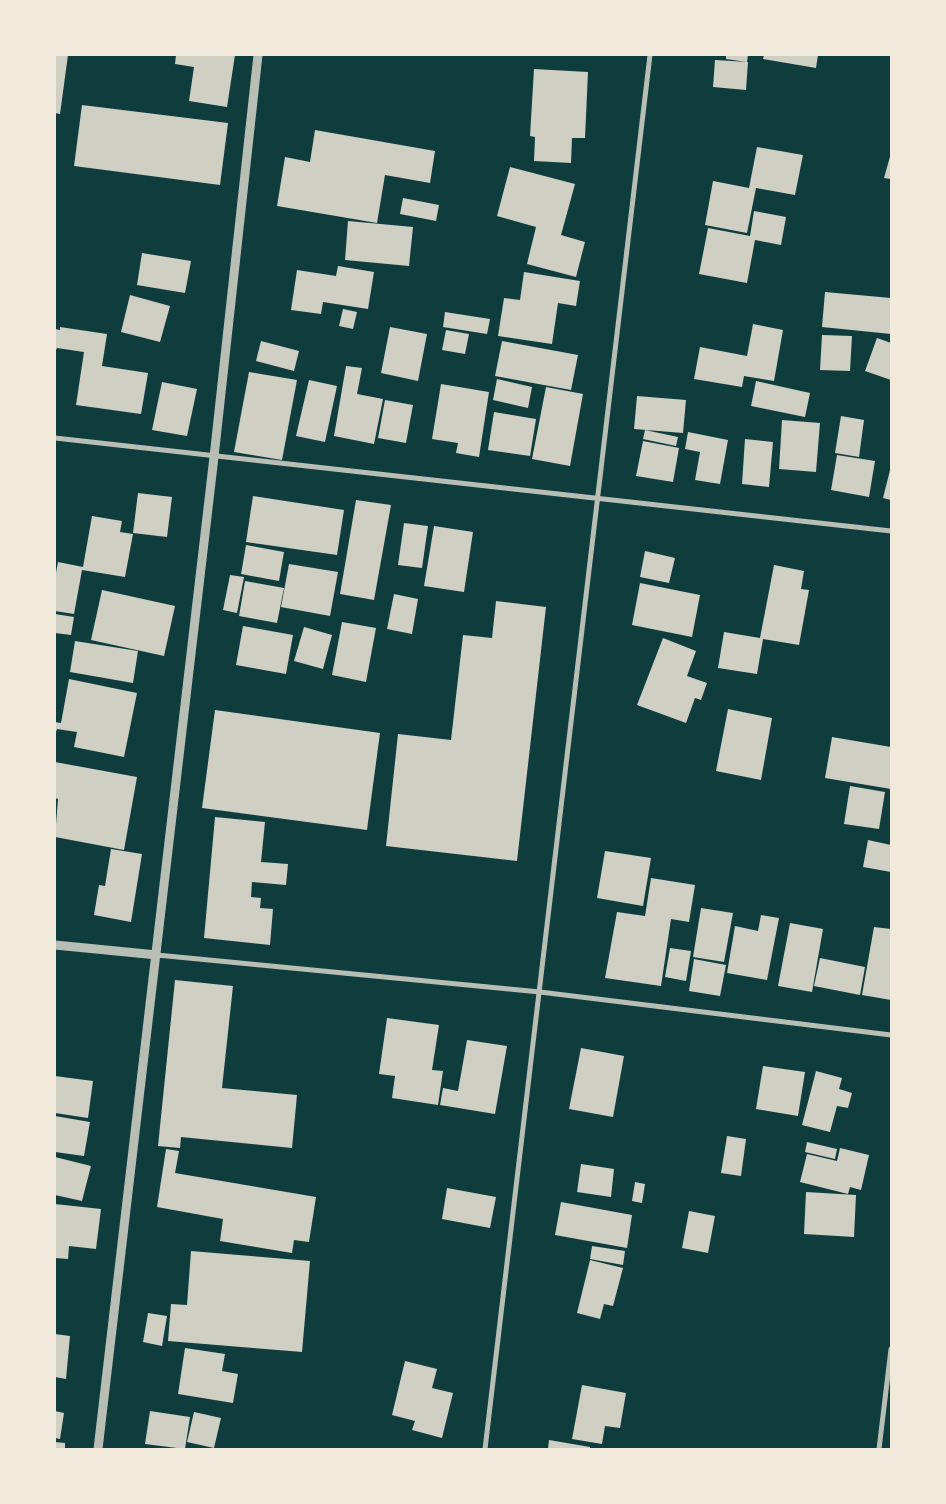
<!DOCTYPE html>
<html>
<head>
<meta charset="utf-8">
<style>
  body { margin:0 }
  #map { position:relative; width:946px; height:1504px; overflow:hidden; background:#0f3d3e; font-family:Barlow,sans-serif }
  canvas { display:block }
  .frame { position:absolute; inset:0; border:56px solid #f1e9da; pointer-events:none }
</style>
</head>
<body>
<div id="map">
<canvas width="946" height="1504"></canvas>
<div class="frame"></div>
</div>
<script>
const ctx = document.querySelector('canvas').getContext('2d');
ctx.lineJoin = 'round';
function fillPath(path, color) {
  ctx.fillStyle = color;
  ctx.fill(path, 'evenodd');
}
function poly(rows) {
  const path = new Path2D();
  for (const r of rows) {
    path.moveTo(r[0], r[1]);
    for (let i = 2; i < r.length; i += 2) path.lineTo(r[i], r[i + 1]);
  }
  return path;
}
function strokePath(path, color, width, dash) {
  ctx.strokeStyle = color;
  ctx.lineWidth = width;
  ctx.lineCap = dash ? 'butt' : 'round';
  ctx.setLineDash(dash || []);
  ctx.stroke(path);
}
fillPath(poly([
  [55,55,68,55,60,114,55,113],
  [176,55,235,55,227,107,189,101,194,67,175,64],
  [726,55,748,55,747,62,726,59],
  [764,55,818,55,816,68,763,59],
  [715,60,748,62,746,90,713,87],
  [534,69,588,72,585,138,572,138,571,163,534,161,535,137,530,136],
  [82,105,228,123,220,185,74,166],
  [315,130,435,151,430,183,385,175,377,223,277,206,285,157,310,162],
  [757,147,803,155,795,195,756,188,747,233,705,225,713,181,749,188],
  [891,153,891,179,884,178],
  [510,167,575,184,561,235,585,242,576,277,527,264,536,227,497,216],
  [403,198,439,205,436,221,400,214],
  [754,211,786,217,781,245,755,240,747,283,699,274,708,228,750,236],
  [348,221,413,227,409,266,345,260],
  [142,253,191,261,185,293,137,285],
  [338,266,374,272,368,309,323,302,321,314,291,310,297,270,336,276],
  [524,272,580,281,576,306,558,303,552,344,498,336,504,298,520,300],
  [825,292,891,298,891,334,822,327],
  [130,295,170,306,160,342,121,332],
  [343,309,357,312,353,329,339,326],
  [445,312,490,319,487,334,443,327],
  [753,324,783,330,774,381,744,376,742,387,694,379,700,347,747,356],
  [60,327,107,334,102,366,148,373,141,414,76,405,84,352,57,348,55,352,55,329,60,330],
  [390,327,427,334,418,381,381,373],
  [446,330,469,334,465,354,442,350],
  [822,335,852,336,850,371,820,370],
  [877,338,891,343,891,380,865,371],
  [261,341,299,351,294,371,256,361],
  [502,341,578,355,571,390,495,376],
  [346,366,362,368,357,394,383,399,374,444,334,436],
  [249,372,297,380,282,460,234,452],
  [497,379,532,387,528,408,493,400],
  [309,380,337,386,325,442,296,436],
  [756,381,810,393,805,417,751,406],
  [162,382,197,389,187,436,152,430],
  [441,384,489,392,479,457,456,453,458,443,432,439],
  [546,387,583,394,570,466,532,459],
  [637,396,686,400,683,433,634,429],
  [385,400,413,405,406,443,378,438],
  [494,412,536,419,530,456,488,450],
  [841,416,864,420,859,457,835,453],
  [782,420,820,423,816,472,779,469],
  [645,430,678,437,676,446,643,439],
  [688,432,728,440,720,484,695,480,700,452,685,449],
  [745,439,773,442,769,487,742,484],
  [643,441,679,448,673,482,636,476],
  [837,455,875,461,869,497,831,490],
  [891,466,891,500,883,498],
  [138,493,172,497,167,537,133,533],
  [253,496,344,510,337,555,246,542],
  [356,500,391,505,374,600,340,594],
  [92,516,122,521,120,532,133,534,125,577,82,570,74,614,55,611,55,578,58,562,83,567],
  [404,523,428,526,422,568,398,565],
  [434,526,473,532,464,592,424,586],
  [246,545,284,552,279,581,241,574],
  [645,551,675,558,669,583,640,577],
  [289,564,338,572,330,616,281,607],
  [774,565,804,571,801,589,809,590,799,645,763,639,757,674,718,668,724,632,760,638],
  [230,575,244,577,237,613,223,610],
  [245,581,284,588,277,623,239,616],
  [640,583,700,595,692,637,632,625],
  [102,590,175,606,164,656,91,640],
  [394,594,418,599,412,634,387,629],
  [496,601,546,607,517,861,386,846,398,734,451,740,463,635,492,638],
  [55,614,74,617,71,635,55,633],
  [342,622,376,628,366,682,332,675],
  [243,626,293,635,286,674,236,665],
  [304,627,332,635,323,669,294,661],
  [663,638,696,651,687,676,707,683,701,700,695,698,686,723,637,705],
  [75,641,138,651,133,683,70,672],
  [69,679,137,693,124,757,74,747,77,732,57,729,55,735,55,722,61,723],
  [728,709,772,718,761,780,716,771],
  [215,710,380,733,367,830,202,808],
  [832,737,891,747,891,789,825,778],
  [55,762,137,777,124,850,55,837,58,799,55,798],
  [850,786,885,792,879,829,844,824],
  [215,817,265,822,261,862,288,864,286,885,252,882,251,897,261,898,260,908,273,909,270,945,204,938],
  [868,840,891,845,891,872,863,867],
  [111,849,142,854,131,922,94,915,99,885,105,886],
  [605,851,651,858,643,906,597,898],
  [651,878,695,885,689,922,671,919,661,986,605,978,617,912,645,916],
  [701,908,733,913,724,962,693,957],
  [761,915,779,918,767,980,727,973,735,926,758,931],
  [790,923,823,929,812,992,778,986],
  [874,927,891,929,891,1000,862,995],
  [670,948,691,951,686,981,665,977],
  [820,958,865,967,860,995,814,986],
  [694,959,726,965,720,996,689,991],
  [175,980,233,986,222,1088,297,1095,292,1148,181,1137,180,1148,158,1146],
  [387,1018,439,1025,432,1070,443,1071,438,1105,392,1098,395,1076,379,1074],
  [467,1040,507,1046,495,1114,440,1105,443,1088,458,1091],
  [581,1048,624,1056,613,1117,569,1109],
  [763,1066,805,1072,798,1116,756,1109],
  [816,1071,842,1078,839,1089,852,1093,848,1108,837,1106,830,1132,802,1125],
  [55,1076,93,1081,88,1118,55,1113],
  [55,1116,90,1122,84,1156,55,1152],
  [727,1136,746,1139,741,1176,721,1173],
  [807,1142,837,1149,835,1159,805,1152],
  [840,1148,869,1155,861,1190,850,1187,848,1194,800,1182,807,1154,837,1161],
  [166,1149,179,1151,175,1173,316,1197,309,1242,294,1240,292,1253,220,1241,223,1219,157,1207],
  [55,1157,91,1166,82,1201,55,1195],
  [581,1164,614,1169,611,1197,577,1192],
  [635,1182,645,1184,642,1203,632,1201],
  [447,1188,496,1197,490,1228,442,1219],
  [806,1192,856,1195,854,1237,804,1234],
  [561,1202,632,1215,627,1248,555,1235],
  [55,1204,101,1209,96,1249,69,1246,68,1259,55,1258],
  [689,1211,715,1216,708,1253,682,1248],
  [592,1246,625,1251,623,1265,590,1259],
  [191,1251,310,1261,302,1352,168,1341,171,1304,187,1305],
  [590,1260,623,1268,613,1306,604,1304,600,1319,577,1313],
  [148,1313,167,1316,162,1346,143,1342],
  [55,1334,70,1336,66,1379,55,1377],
  [185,1348,225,1354,222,1371,238,1374,233,1403,178,1394],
  [405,1361,437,1369,432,1388,453,1393,442,1438,412,1430,415,1421,392,1415],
  [582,1385,626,1393,620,1428,605,1426,602,1444,572,1439],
  [55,1411,64,1413,60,1439,55,1438],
  [150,1411,190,1417,185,1449,145,1444],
  [194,1412,221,1418,214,1448,187,1442],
  [549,1440,590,1447,590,1449,548,1449],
  [55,1442,65,1443,65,1449,55,1449]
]), '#cfcfc3');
strokePath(poly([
  [55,438,891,531],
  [157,955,540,992,891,1035],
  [485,1449,650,55],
  [879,1449,891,1349]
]), '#b8beb3', 5);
strokePath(poly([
  [55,945,157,955],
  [98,1449,214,457,258,55]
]), '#b8beb3', 9);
</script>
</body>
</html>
